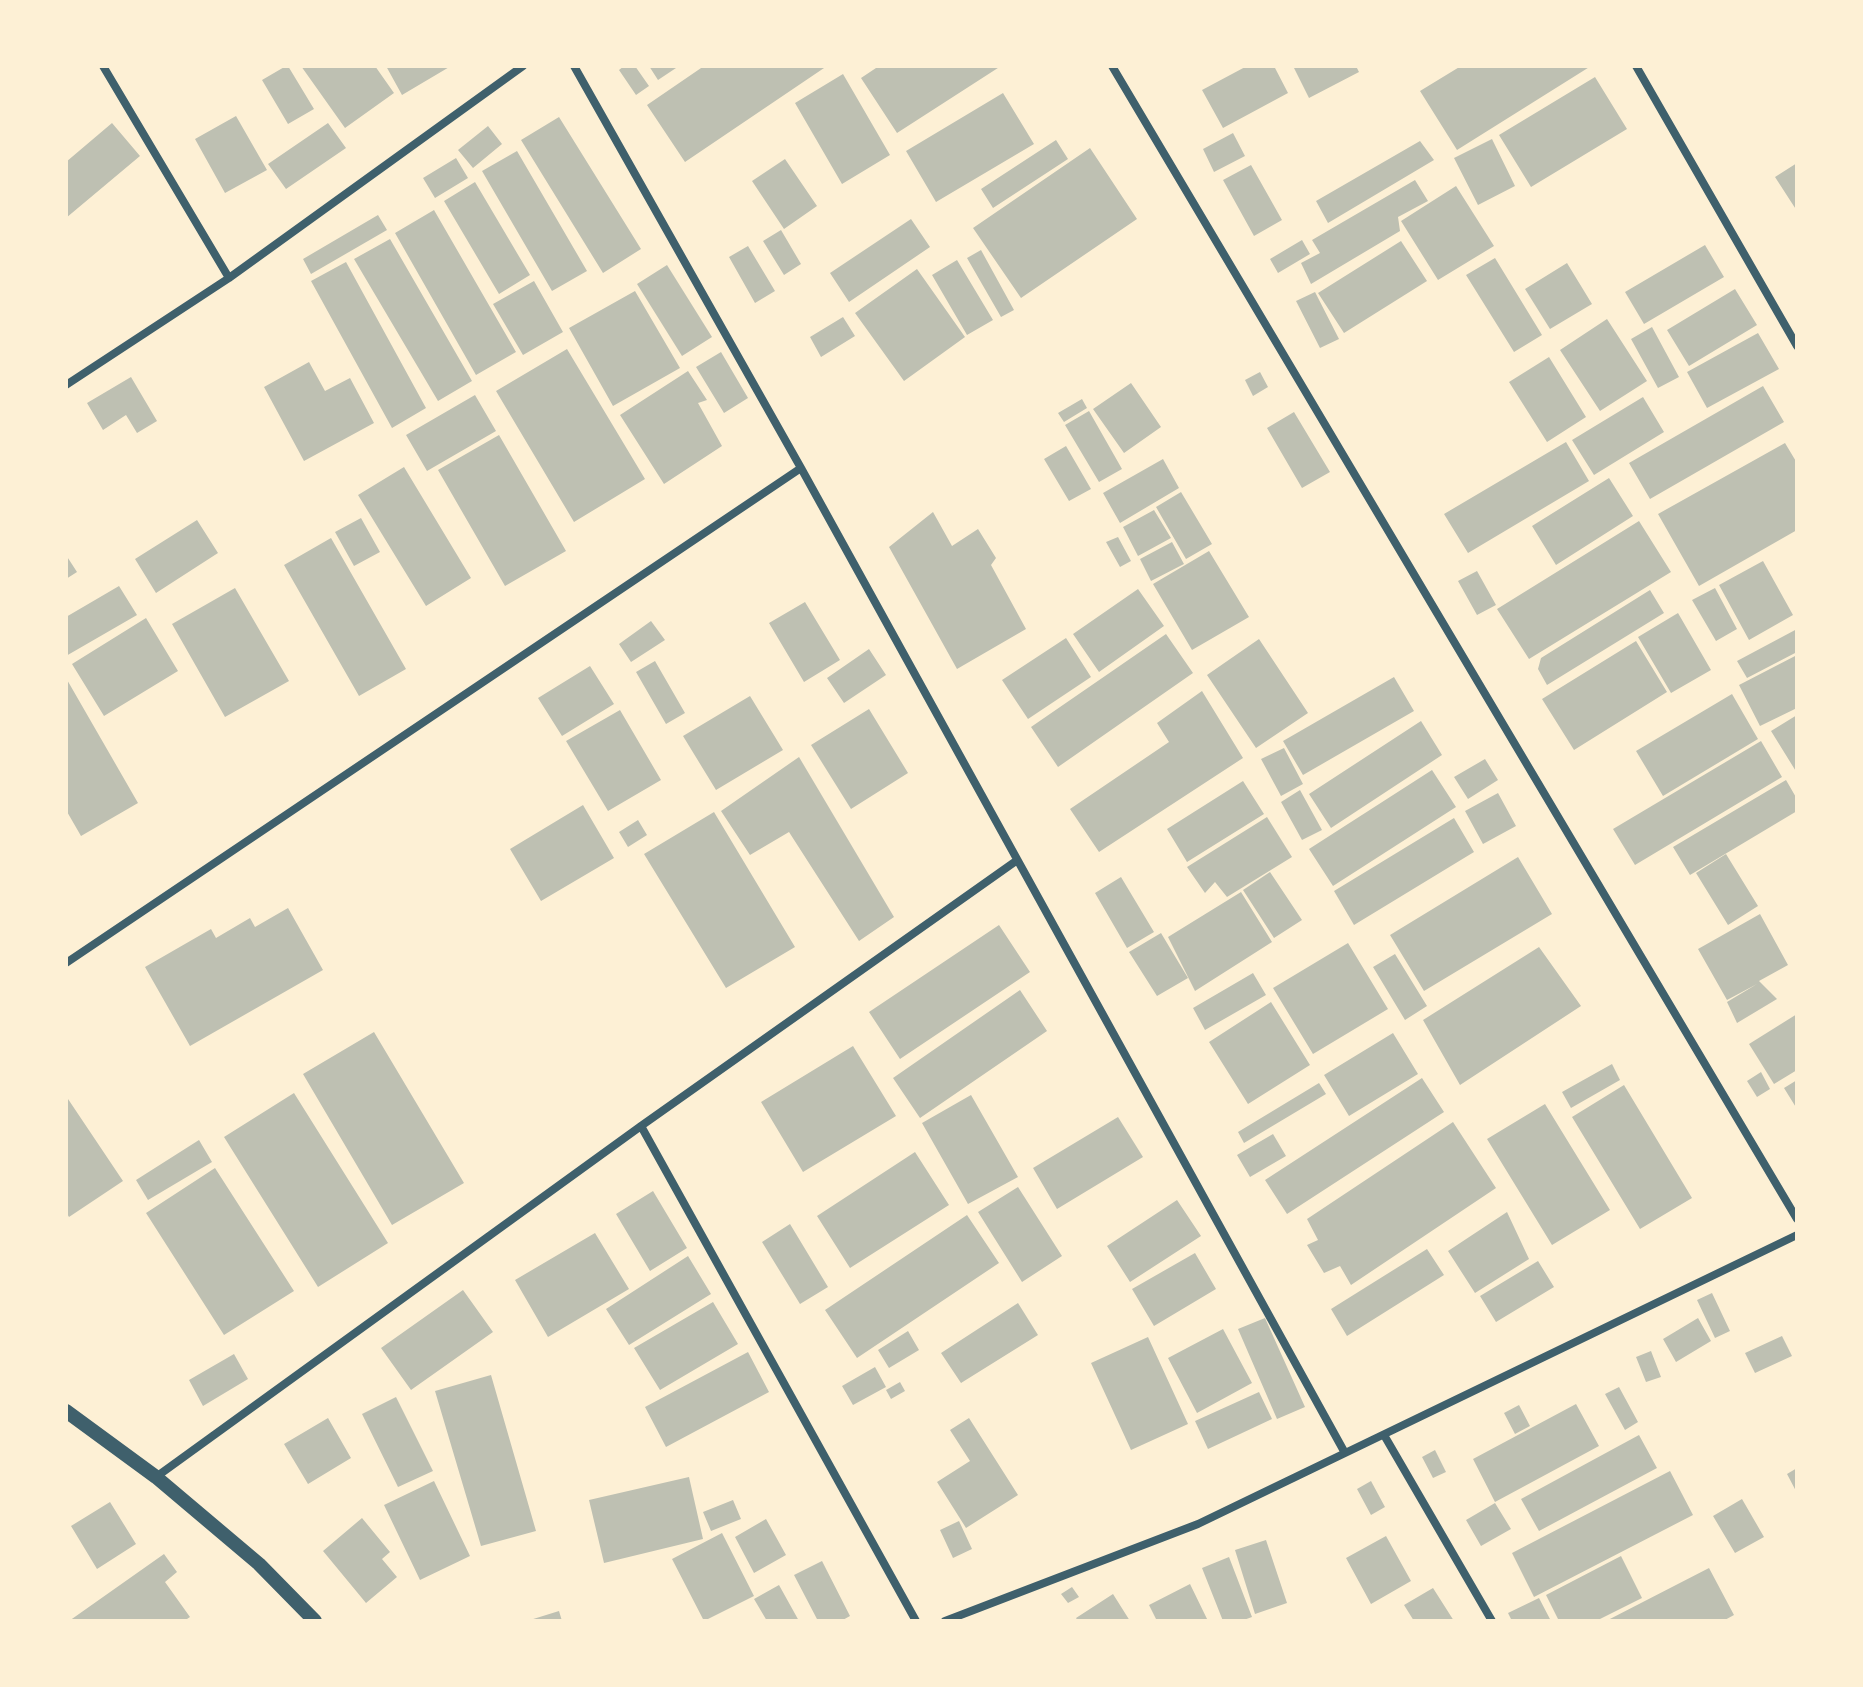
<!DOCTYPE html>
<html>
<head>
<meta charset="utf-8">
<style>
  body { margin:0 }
  #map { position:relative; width:1863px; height:1687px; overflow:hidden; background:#fdf0d5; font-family:Poppins,sans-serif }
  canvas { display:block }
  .frame { position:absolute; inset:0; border:68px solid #fdf0d5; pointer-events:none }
</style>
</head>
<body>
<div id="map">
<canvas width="1863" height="1687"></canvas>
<div class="frame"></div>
</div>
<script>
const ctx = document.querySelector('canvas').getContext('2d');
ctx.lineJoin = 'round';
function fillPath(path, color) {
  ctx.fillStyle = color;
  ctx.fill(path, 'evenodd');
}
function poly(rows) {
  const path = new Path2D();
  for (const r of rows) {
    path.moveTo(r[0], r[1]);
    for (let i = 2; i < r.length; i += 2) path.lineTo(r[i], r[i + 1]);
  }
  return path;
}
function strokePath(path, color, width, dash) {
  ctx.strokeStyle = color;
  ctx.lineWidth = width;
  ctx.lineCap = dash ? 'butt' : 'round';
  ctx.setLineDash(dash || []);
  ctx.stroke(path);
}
fillPath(poly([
  [286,66,288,66,314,109,288,124,262,80],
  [301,66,375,66,394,93,345,128],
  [386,66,451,66,402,95],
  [624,66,635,66,649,86,636,95,619,70],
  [649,66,679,66,658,80],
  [704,66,827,66,685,162,647,105],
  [879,66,1001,66,897,133,861,78],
  [1247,66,1274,66,1288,93,1223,128,1202,90],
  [1293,66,1356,66,1359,72,1309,98],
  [1461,66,1591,66,1457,150,1420,91],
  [843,74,890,155,842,184,795,103],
  [1595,77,1627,129,1531,187,1499,135],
  [1003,93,1034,144,936,202,906,151],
  [236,116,267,170,225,193,195,139],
  [559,117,641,249,603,273,521,140],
  [112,123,140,156,66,218,66,162],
  [328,123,346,148,286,189,268,164],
  [488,126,502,144,473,168,458,150],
  [1233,133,1245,156,1214,172,1203,149],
  [1492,139,1515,186,1478,205,1454,158],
  [1056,140,1068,159,993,208,981,189],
  [1420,141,1434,160,1328,223,1316,201],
  [1090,148,1137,219,1021,298,973,228],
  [517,151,587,271,552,291,482,171],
  [456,158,468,178,435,198,423,178],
  [785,159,817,206,784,229,752,181],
  [1797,163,1797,211,1775,177],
  [1251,165,1282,220,1254,236,1223,180],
  [1415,180,1428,201,1398,217,1400,231,1311,284,1301,263,1320,253,1312,240],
  [475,182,530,275,499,294,444,201],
  [1456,186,1494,246,1438,280,1401,221],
  [434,210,516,352,476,375,395,233],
  [378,215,387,230,311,274,303,259],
  [911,219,930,247,849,302,830,273],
  [781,230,801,264,784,275,763,241],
  [390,239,472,381,438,401,354,259],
  [1302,240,1310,254,1278,273,1270,259],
  [1401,241,1427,281,1344,333,1318,293],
  [1705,245,1724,277,1644,324,1625,292],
  [748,246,775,291,755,303,729,257],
  [981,250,1014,310,1001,317,967,258],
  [1495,258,1542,335,1514,352,1466,275],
  [957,260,993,320,967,335,932,275],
  [346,262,426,408,392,428,311,281],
  [1567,263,1592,304,1550,329,1525,289],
  [667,265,712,337,682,356,637,284],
  [917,269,965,337,904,381,855,313],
  [534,281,563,332,523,355,493,304],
  [1735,289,1757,325,1689,366,1667,330],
  [635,291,680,368,613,406,569,328],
  [1315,292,1339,339,1320,348,1296,301],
  [843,317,855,336,821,357,810,337],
  [1607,319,1647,381,1600,411,1560,350],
  [1652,327,1679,377,1658,388,1631,339],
  [1758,333,1779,369,1707,408,1687,372],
  [567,349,645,479,574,522,496,391],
  [721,352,748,398,724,413,696,367],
  [1549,357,1586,417,1547,442,1509,382],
  [309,362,325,391,350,378,374,423,304,461,264,387],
  [688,371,707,400,698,403,722,446,664,484,620,415],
  [1260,372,1268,387,1253,396,1245,380],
  [131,377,157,421,137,433,126,415,103,430,87,403],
  [1131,383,1161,427,1124,453,1093,409],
  [1763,386,1784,422,1650,499,1629,463],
  [475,395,496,431,427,471,406,435],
  [1643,397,1664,432,1594,475,1572,440],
  [1082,399,1087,408,1064,422,1058,413],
  [1089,411,1122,469,1099,482,1065,425],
  [1294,412,1330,472,1302,488,1267,428],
  [499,435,566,551,505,586,438,470],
  [1566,442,1589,481,1468,553,1444,514],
  [1785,443,1797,463,1797,530,1699,586,1658,514],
  [1066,446,1091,489,1069,501,1044,459],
  [1163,459,1179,488,1120,523,1103,493],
  [404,467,471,578,426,606,358,495],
  [1609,478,1633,516,1556,565,1532,526],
  [1181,492,1212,544,1186,559,1156,507],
  [1154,510,1171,538,1138,556,1123,527],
  [933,512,952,546,978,529,996,558,991,565,1026,629,957,669,889,547],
  [361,518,380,552,354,566,335,532],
  [197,520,218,553,156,593,135,559],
  [1639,521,1671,572,1529,659,1497,609],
  [1118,537,1131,561,1120,567,1106,542],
  [331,538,406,669,359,696,284,565],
  [1172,542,1184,564,1151,581,1140,559],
  [1209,551,1249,617,1192,650,1153,584],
  [66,555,77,572,66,579],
  [1763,561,1793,615,1749,640,1719,585],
  [1477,571,1496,605,1477,615,1458,581],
  [119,586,137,615,66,656,66,617],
  [235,588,289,681,225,717,172,624],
  [1715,588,1737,629,1716,641,1692,600],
  [1138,589,1164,626,1099,672,1073,634],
  [1650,590,1664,613,1547,685,1538,669,1541,658],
  [805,602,840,660,804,682,769,623],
  [1678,613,1711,670,1671,693,1638,637],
  [146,618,178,671,104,716,72,664],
  [651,621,665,640,631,662,619,644],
  [1797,629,1797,652,1747,678,1737,661],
  [1166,634,1193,673,1058,767,1031,727],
  [1066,638,1091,677,1028,719,1002,680],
  [1259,639,1308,713,1256,748,1207,675],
  [1636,641,1667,692,1574,750,1542,699],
  [869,649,886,675,844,703,827,678],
  [1797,655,1797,708,1760,726,1739,685],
  [655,661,685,713,666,724,636,672],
  [590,666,614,704,562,736,538,698],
  [1394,677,1414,711,1303,775,1283,741],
  [66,678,138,803,81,836,66,810],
  [1202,691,1243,758,1099,852,1070,809,1169,742,1157,723],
  [1732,694,1758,739,1663,796,1636,751],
  [750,696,783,750,716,790,683,736],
  [869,709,908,773,851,809,811,745],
  [620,710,661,780,608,811,566,741],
  [1797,715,1797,773,1771,731],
  [1421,721,1442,755,1331,828,1309,794],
  [1761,741,1782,777,1635,865,1613,829],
  [1284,748,1303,784,1281,796,1261,759],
  [799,757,894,917,859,941,789,832,750,855,721,811],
  [1485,759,1498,780,1468,799,1454,777],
  [1432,770,1456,807,1333,886,1309,849],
  [1786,780,1797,799,1797,811,1690,875,1673,847],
  [1243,781,1264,814,1187,862,1167,829],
  [1300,790,1322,830,1302,840,1281,802],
  [1498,793,1516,826,1483,844,1465,811],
  [583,805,614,858,541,901,510,849],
  [714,812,795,947,726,988,644,854],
  [1267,817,1292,857,1227,897,1215,882,1205,893,1187,867],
  [1454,818,1474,852,1354,925,1334,891],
  [638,820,647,835,628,847,619,832],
  [1726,854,1758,906,1728,925,1696,873],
  [1518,857,1552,914,1424,991,1390,935],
  [1270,872,1302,920,1274,938,1243,890],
  [1121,877,1154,932,1127,948,1095,893],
  [1241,892,1272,942,1195,991,1168,937],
  [288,908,323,970,190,1046,145,967,211,929,216,938,250,918,255,927],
  [1760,914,1788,965,1759,981,1777,999,1737,1023,1727,1002,1757,984,1727,1000,1698,949],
  [999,925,1030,972,900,1059,869,1012],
  [1161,933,1188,978,1157,996,1129,952],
  [1348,943,1388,1009,1313,1054,1273,988],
  [1539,947,1581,1006,1460,1085,1423,1020],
  [1395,954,1427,1006,1405,1020,1373,967],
  [1253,973,1266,995,1205,1030,1193,1008],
  [1020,990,1047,1031,920,1118,893,1078],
  [1271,1002,1310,1065,1248,1104,1209,1042],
  [1797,1014,1797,1070,1774,1084,1749,1044],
  [374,1032,464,1183,392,1225,303,1074],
  [1393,1033,1418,1074,1349,1116,1324,1075],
  [853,1046,896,1116,803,1172,761,1102],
  [1612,1064,1620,1080,1571,1108,1562,1092],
  [1761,1072,1770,1089,1757,1097,1747,1081],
  [1422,1078,1444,1112,1287,1214,1265,1180],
  [1797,1080,1797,1109,1784,1088],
  [1319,1083,1326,1094,1244,1143,1238,1132],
  [1624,1085,1692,1198,1640,1229,1572,1117],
  [294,1093,388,1243,318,1287,224,1137],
  [971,1095,1018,1177,968,1204,922,1123],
  [66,1096,123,1181,69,1217,66,1212],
  [1545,1104,1610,1210,1552,1245,1487,1139],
  [1118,1117,1143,1157,1057,1209,1033,1168],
  [1453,1122,1496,1188,1351,1285,1340,1266,1324,1273,1307,1245,1318,1240,1307,1219],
  [1273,1134,1286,1156,1250,1177,1237,1155],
  [199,1140,212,1162,148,1200,136,1180],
  [915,1152,949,1205,850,1268,817,1216],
  [215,1168,294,1291,224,1335,146,1213],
  [1018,1187,1062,1256,1022,1282,978,1212],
  [653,1191,687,1248,650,1271,616,1214],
  [1177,1200,1201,1236,1130,1282,1107,1246],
  [1507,1212,1529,1259,1475,1293,1448,1251],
  [967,1215,999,1263,857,1358,825,1310],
  [790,1224,828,1287,800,1304,762,1242],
  [595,1233,629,1289,548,1337,515,1280],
  [1427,1249,1444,1275,1347,1336,1331,1309],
  [1195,1253,1216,1289,1154,1326,1132,1289],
  [688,1256,711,1294,629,1345,606,1309],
  [1538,1261,1554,1287,1496,1322,1480,1296],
  [463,1290,493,1332,411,1390,381,1348],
  [1712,1293,1730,1331,1715,1338,1697,1300],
  [713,1302,738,1344,660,1390,634,1348],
  [1018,1303,1038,1335,961,1383,941,1353],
  [1265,1318,1305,1407,1277,1419,1238,1329],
  [1698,1318,1711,1341,1676,1362,1663,1339],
  [1223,1329,1252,1383,1197,1413,1168,1358],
  [908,1331,919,1350,889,1368,878,1350],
  [1782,1336,1792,1356,1755,1373,1745,1353],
  [1148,1337,1188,1424,1131,1450,1091,1363],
  [1651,1351,1661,1377,1646,1382,1636,1357],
  [748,1352,769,1392,666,1447,645,1407],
  [234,1354,248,1379,203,1406,189,1380],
  [875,1367,886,1387,853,1405,842,1386],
  [491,1375,536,1531,481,1546,435,1391],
  [900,1382,905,1391,891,1399,886,1390],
  [1619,1387,1638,1422,1625,1430,1605,1394],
  [1259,1392,1272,1419,1208,1449,1195,1421],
  [396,1397,433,1471,398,1487,362,1414],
  [1576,1404,1599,1446,1495,1502,1473,1459],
  [1519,1405,1530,1426,1515,1434,1504,1413],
  [328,1418,351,1458,308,1484,284,1444],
  [969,1418,1018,1495,966,1528,937,1482,970,1461,950,1430],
  [1639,1435,1657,1468,1539,1531,1521,1499],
  [1435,1450,1446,1472,1433,1478,1422,1457],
  [1797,1468,1797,1493,1787,1474],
  [1670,1471,1693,1515,1534,1597,1512,1553],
  [689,1477,703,1539,604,1563,589,1500],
  [434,1481,470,1556,420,1580,384,1505],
  [1371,1481,1385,1507,1371,1515,1357,1489],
  [1742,1499,1764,1537,1735,1553,1713,1516],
  [733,1500,741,1519,711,1531,703,1512],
  [110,1502,136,1544,97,1569,71,1526],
  [1495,1503,1511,1529,1481,1546,1466,1520],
  [362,1518,390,1552,382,1559,397,1577,366,1603,323,1551],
  [766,1519,786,1555,754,1573,735,1537],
  [959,1521,972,1549,953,1558,940,1530],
  [722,1533,754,1596,704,1621,672,1559],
  [1386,1536,1411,1581,1371,1604,1346,1558],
  [1266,1540,1287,1603,1255,1614,1235,1550],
  [164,1554,177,1572,165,1582,190,1617,184,1621,69,1621],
  [1621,1556,1642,1598,1596,1621,1559,1621,1546,1595],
  [1229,1557,1252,1617,1241,1621,1223,1621,1202,1568],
  [822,1561,850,1616,841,1621,818,1621,794,1575],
  [1709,1568,1734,1615,1723,1621,1606,1621],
  [1190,1584,1208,1621,1157,1621,1149,1605],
  [779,1585,799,1621,767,1621,754,1599],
  [1072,1587,1079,1597,1068,1603,1061,1594],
  [1433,1588,1454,1621,1414,1621,1404,1605],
  [1113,1594,1130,1621,1078,1621,1076,1618],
  [1539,1598,1551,1621,1512,1621,1508,1613],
  [559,1611,562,1621,530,1621,530,1620]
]), '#bec0b2');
strokePath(poly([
  [103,66,229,278],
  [574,66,801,468,1345,1453],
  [1112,66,1797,1219],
  [1636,66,1797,346],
  [66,385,229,278,523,66],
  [66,963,801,468],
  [641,1126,916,1621],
  [1384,1435,1492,1621],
  [156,1477,641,1126,1016,861],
  [945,1621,1198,1524,1797,1235]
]), '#3f606c', 8);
strokePath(poly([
  [66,1411,156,1477,259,1564,315,1621]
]), '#3f606c', 14);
</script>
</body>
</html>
